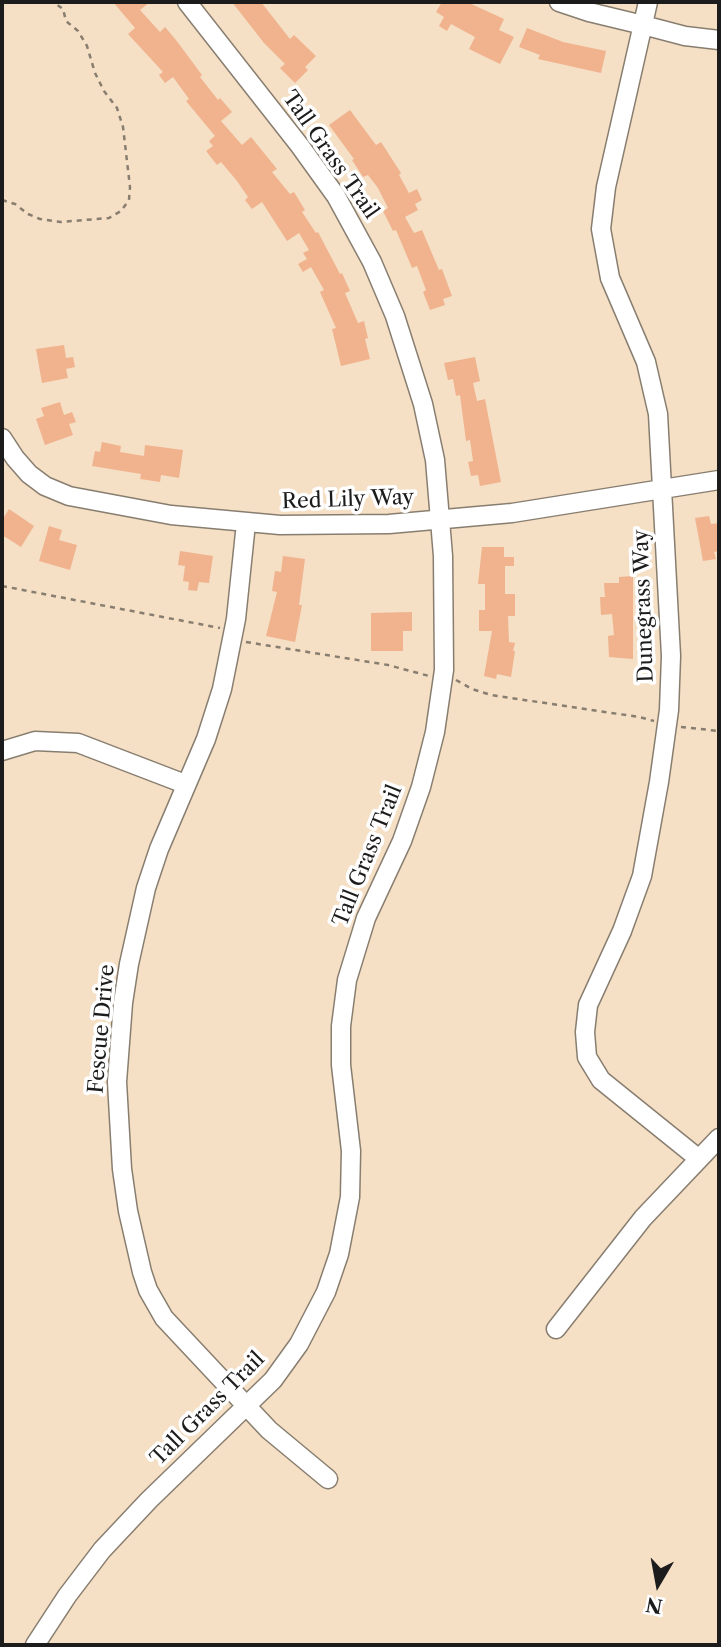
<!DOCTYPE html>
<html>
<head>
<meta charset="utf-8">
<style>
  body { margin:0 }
  #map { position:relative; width:721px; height:1647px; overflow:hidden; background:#f5dfc5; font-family:"Libre Caslon Text",serif }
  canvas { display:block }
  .frame { position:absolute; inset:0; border:4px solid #1c1c1c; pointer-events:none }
  .north { position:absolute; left:623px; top:1549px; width:70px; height:70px; -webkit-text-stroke:5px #fff; paint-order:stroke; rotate:190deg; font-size:19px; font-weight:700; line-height:28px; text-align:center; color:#1c1c1c }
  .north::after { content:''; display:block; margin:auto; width:24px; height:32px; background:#1c1c1c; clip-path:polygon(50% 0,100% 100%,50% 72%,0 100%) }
</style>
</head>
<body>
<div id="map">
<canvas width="721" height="1647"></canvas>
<div class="frame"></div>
<div class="north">N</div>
</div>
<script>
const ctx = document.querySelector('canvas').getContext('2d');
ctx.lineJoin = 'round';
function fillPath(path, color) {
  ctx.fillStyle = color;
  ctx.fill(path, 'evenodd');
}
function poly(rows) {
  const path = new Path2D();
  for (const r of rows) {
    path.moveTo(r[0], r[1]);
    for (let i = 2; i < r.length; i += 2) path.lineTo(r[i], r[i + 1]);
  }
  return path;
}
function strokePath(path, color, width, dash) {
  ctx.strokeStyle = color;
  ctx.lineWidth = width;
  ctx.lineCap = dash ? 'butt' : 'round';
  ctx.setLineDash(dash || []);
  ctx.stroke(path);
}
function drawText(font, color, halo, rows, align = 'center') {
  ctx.font = font + ' "Libre Caslon Text",serif';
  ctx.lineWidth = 7;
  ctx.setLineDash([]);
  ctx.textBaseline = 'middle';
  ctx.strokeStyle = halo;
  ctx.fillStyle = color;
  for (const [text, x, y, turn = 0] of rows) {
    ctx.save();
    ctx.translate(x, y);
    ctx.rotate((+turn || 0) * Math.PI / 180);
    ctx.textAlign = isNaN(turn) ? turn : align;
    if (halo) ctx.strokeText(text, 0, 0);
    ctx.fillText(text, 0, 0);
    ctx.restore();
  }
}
fillPath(poly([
  [113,2,150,2,140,10,160,32,165,27,176,40,202,75,200,77,218,100,220,98,232,112,221,121,242,145,251,137,277,169,272,172,290,194,294,192,305,210,302,212,316,233,318,232,340,274,342,273,350,291,345,293,358,323,364,321,368,338,365,339,370,359,341,366,332,329,336,328,320,292,324,290,311,267,303,272,298,264,307,259,303,253,309,250,299,233,287,241,262,202,252,209,245,200,248,197,237,181,221,162,217,165,206,151,213,146,209,141,215,136,186,101,189,99,173,77,165,83,159,75,163,72,128,34,135,28],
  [232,2,261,2,290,39,294,35,316,56,305,67,308,70,295,83,280,68,285,64,264,43],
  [442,2,467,2,504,19,499,30,514,37,500,64,469,49,475,37,451,24,447,31,439,26,444,17,436,12],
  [527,28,563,42,606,51,601,73,538,59,540,55,519,47],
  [350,110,376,145,381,142,401,173,399,175,409,193,417,189,422,200,415,204,418,210,405,217,414,233,422,230,439,270,442,269,452,296,443,299,445,305,430,310,423,292,426,290,417,266,412,268,396,230,393,231,383,211,388,208,378,188,368,175,363,177,352,160,354,159,329,125],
  [64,345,66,358,73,357,75,367,66,369,68,378,42,383,36,349],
  [475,357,480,381,473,383,477,401,485,399,501,482,480,486,478,475,471,476,468,462,473,461,470,440,466,441,460,395,456,396,453,379,448,380,444,363],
  [60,402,64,415,72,412,76,422,69,424,73,435,45,445,36,419,44,416,41,408],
  [102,442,121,446,120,452,144,456,145,445,183,450,179,478,161,475,160,482,140,479,141,474,92,466,95,451,100,452],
  [9,509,34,526,21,547,2,535,2,520],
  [709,516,711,524,719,523,719,551,714,552,716,559,703,561,695,518],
  [49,526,62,530,59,540,77,545,70,570,39,561],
  [482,547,504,547,504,557,514,557,514,566,505,566,505,594,515,594,515,616,508,616,509,642,515,643,513,651,515,651,511,677,497,674,496,679,484,676,492,631,479,631,479,610,485,610,485,584,478,584],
  [180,551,213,556,209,583,199,582,197,591,188,590,189,582,183,581,185,566,178,565],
  [283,556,305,559,299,605,302,605,295,642,266,636,277,592,272,591,275,571,281,572],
  [633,576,633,659,609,657,608,636,614,635,612,614,601,615,600,597,605,597,604,583,619,583,619,577],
  [412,612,412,631,403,631,403,651,371,651,371,613]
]), '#f0b38e');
const minor = poly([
  [559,2,589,12,643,25,685,36,719,40],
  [648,2,606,187,601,229,610,278,646,362,658,414,671,656,669,710,659,782,642,876,622,931,588,1005,585,1032,587,1057,601,1080,699,1159],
  [2,438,15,458,29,474,45,486,69,496,171,515,280,525,389,524,512,513,719,480],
  [246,523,236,619,222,689,206,739,159,849,146,888,129,964,123,1003,117,1082,122,1169,128,1211,142,1272,148,1290,164,1318,269,1430,328,1479],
  [2,751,35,741,78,743,185,784],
  [556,1329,643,1218,719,1138],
  [35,1645,67,1596,102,1550,149,1500,273,1380,299,1344,326,1292,339,1254,350,1197,351,1151,341,1065,341,1026,347,980,366,918,402,841,421,787,435,732,444,670,443,556,435,460,423,404,395,316,372,262,336,196,300,146,187,2]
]);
strokePath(minor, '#887e70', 21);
strokePath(poly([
  [2,200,15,204,28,214,40,219,61,222,109,218,121,211,129,200,130,187,123,127,117,108,104,91,95,73,87,46,78,31,66,21,63,9,53,2],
  [2,586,220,628],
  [246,642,388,665,429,676],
  [456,680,472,689,491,695,639,717,654,721],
  [681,727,719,731]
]), '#887e70', 2.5, [5, 5]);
strokePath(minor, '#fff', 18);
drawText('21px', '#1c1c1c', '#fff', [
  ["Tall Grass Trail",330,155,55],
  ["Red Lily Way",348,500,-2],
  ["Dunegrass Way",644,606,-92],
  ["Tall Grass Trail",368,856,-68],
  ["Fescue Drive",102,1029,-85],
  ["Tall Grass Trail",208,1409,-45]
]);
</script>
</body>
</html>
